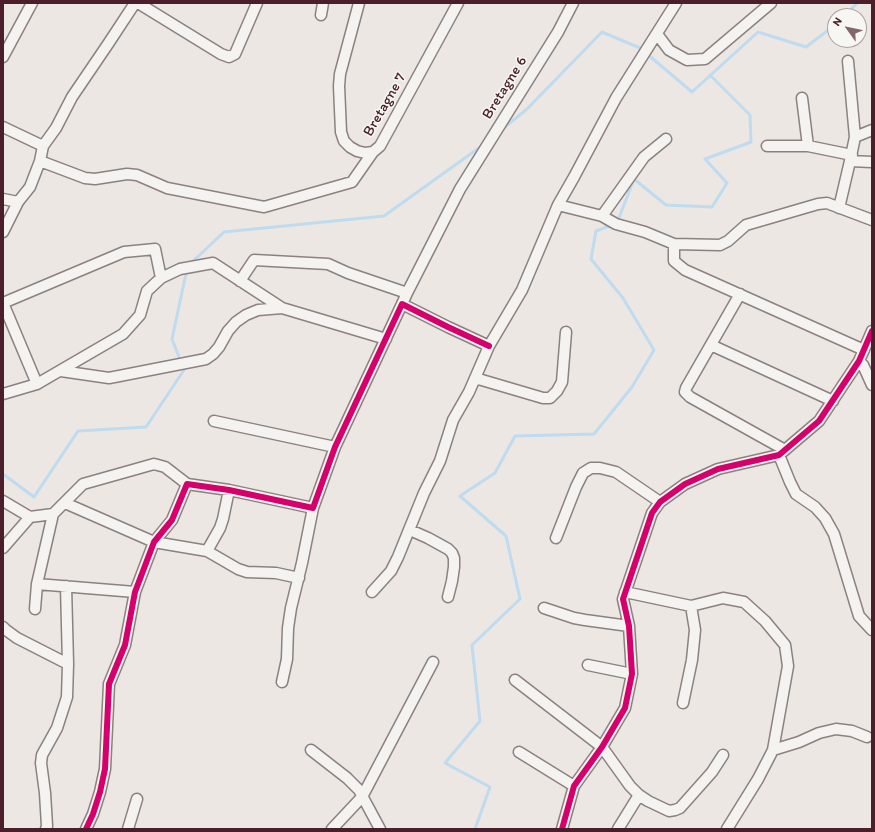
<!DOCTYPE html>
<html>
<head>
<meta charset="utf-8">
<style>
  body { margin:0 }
  #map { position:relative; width:875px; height:832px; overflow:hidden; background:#ece7e2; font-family:Itim,sans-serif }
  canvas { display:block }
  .frame { position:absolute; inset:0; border:4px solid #4a1f2b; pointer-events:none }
  .north { position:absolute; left:827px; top:8px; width:40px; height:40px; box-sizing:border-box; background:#f6f6f2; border:1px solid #b1a0a2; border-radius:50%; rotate:303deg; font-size:11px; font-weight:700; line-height:16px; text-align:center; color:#4a1f2b }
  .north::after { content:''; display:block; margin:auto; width:14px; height:18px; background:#83656b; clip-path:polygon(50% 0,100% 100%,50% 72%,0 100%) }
</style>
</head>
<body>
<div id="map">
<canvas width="875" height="832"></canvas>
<div class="frame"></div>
<div class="north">N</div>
</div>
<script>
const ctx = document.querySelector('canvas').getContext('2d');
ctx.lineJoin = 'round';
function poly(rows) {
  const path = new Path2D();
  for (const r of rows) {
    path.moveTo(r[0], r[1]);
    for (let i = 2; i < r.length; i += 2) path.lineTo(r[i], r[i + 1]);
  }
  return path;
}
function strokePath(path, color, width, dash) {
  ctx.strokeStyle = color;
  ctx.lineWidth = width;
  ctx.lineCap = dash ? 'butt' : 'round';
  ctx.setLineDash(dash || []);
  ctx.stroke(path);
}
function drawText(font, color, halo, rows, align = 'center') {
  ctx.font = font + ' Itim,sans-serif';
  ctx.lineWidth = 3;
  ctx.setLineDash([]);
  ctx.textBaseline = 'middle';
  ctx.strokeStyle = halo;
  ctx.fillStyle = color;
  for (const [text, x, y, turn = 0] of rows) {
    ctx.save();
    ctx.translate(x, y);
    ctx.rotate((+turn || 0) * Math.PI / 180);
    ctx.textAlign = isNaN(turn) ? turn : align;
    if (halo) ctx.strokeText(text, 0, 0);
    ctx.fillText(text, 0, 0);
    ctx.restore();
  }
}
strokePath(poly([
  [845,16,857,3],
  [501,130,526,110,602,32,640,48,692,92,758,32,806,47,835,25],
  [617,223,634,179,666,205,712,207,727,183,705,159,751,142,750,115,710,75],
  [189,265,224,232,384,216,483,145],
  [3,474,34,497,78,431,146,427,184,370,172,339,187,269],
  [475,829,490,787,445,763,480,721,472,645,520,599,506,536,460,496,495,473,515,436,594,434,632,387,654,350,623,298,591,259,596,231,612,225]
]), '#bedbf0', 3);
const minor = poly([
  [138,3,221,54,229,57,235,54,257,3],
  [359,3,340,74,339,86,341,132,344,141,350,147,357,151,365,153,373,152,380,146,458,3],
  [321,15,323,3],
  [657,34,669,50,687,60,705,59,771,3],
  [3,57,32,3],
  [802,98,808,146],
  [3,127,43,146],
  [855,137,872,130],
  [767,146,808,146,852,155],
  [40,161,85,178,95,179,127,174,137,175,167,188,264,207,352,182,373,152],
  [850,161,872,162],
  [3,199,18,202],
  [558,205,602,216,616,224,645,232,674,244,720,245,728,241,746,225,818,204,827,203,872,220],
  [839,208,850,161,855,137,848,61],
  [602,216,644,157,666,139],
  [3,232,18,202,30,187,40,161,43,146,56,128,72,97,108,44,135,3],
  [674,244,674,261,685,270,864,350],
  [240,281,254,260,328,264,348,273,407,293],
  [740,294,686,388,685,392,690,397,785,450],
  [3,303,124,252,155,249,161,278],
  [3,303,37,384],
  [402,304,407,293,460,189,558,32,573,3],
  [711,345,833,401],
  [859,361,863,365,872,385],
  [61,371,109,378,206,359,213,354,219,347,228,331,236,322,246,315,258,310,282,308],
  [475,378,543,398,550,398,557,391,562,382,566,332],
  [3,394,37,384,123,334,140,315,147,291,161,278,180,269,213,263,282,308,386,339],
  [214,421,335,447],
  [779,455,790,482,796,494,815,507,825,518,834,534,859,616,872,630],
  [3,501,30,517,53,514],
  [65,503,154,542,207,551,238,569,247,572,276,573,299,578],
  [410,530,428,538,448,549,452,553,454,558,454,567,452,581,448,597],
  [556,538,576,487,583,473,591,468,600,468,616,472,660,502],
  [3,548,30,517],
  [207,551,220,528,223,519,229,490],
  [37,584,135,592],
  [372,592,391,571,398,557,424,493,440,461,453,420,469,392,489,346,522,290,558,205,574,177,616,98,676,3],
  [625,592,691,606,723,598,744,602,765,621,785,645,788,666,773,750,758,779,727,829],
  [544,608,574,618,585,620,629,626],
  [35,609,37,584,53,514,83,484,154,464,165,467,187,484],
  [3,627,6,630,17,638,68,664],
  [588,665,632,674],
  [515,680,602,747,630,786,639,795,648,801,669,811,675,810,680,808,712,772,723,755],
  [282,682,287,659,288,628,291,608,302,563,313,508],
  [683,703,692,660,695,630,691,606],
  [311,750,347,778,359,790,380,829],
  [773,750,799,742,819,733,836,729,852,731,867,737],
  [519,752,574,786],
  [46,829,47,826,45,793,41,763,42,755,57,728,67,697,68,664,66,586],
  [86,829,93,814,100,792,105,769,109,684,125,645,135,592,154,542,172,520,187,484,229,490,313,508,335,447,402,304,448,327,489,346],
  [128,829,137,799],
  [332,829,362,797,433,662],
  [562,829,574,786,602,747,625,708,632,674,629,626,623,599,652,513,660,502,685,484,718,469,779,455,819,421,859,361,872,331],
  [618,829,639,795]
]);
strokePath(minor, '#8b8181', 13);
strokePath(minor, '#f4f3f0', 10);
strokePath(poly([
  [86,829,93,814,100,792,105,769,109,684,125,645,135,592,154,542,172,520,187,484,229,490,313,508,335,447,402,304,448,327,489,346],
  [562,829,574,786,602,747,625,708,632,674,629,626,623,599,652,513,660,502,685,484,718,469,779,455,819,421,859,361,872,331]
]), '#d6006c', 6);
drawText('15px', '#4a1f2b', '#f6f6f2', [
  ["Bretagne 6",505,88,-58],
  ["Bretagne 7",385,105,-60]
]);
</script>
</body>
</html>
